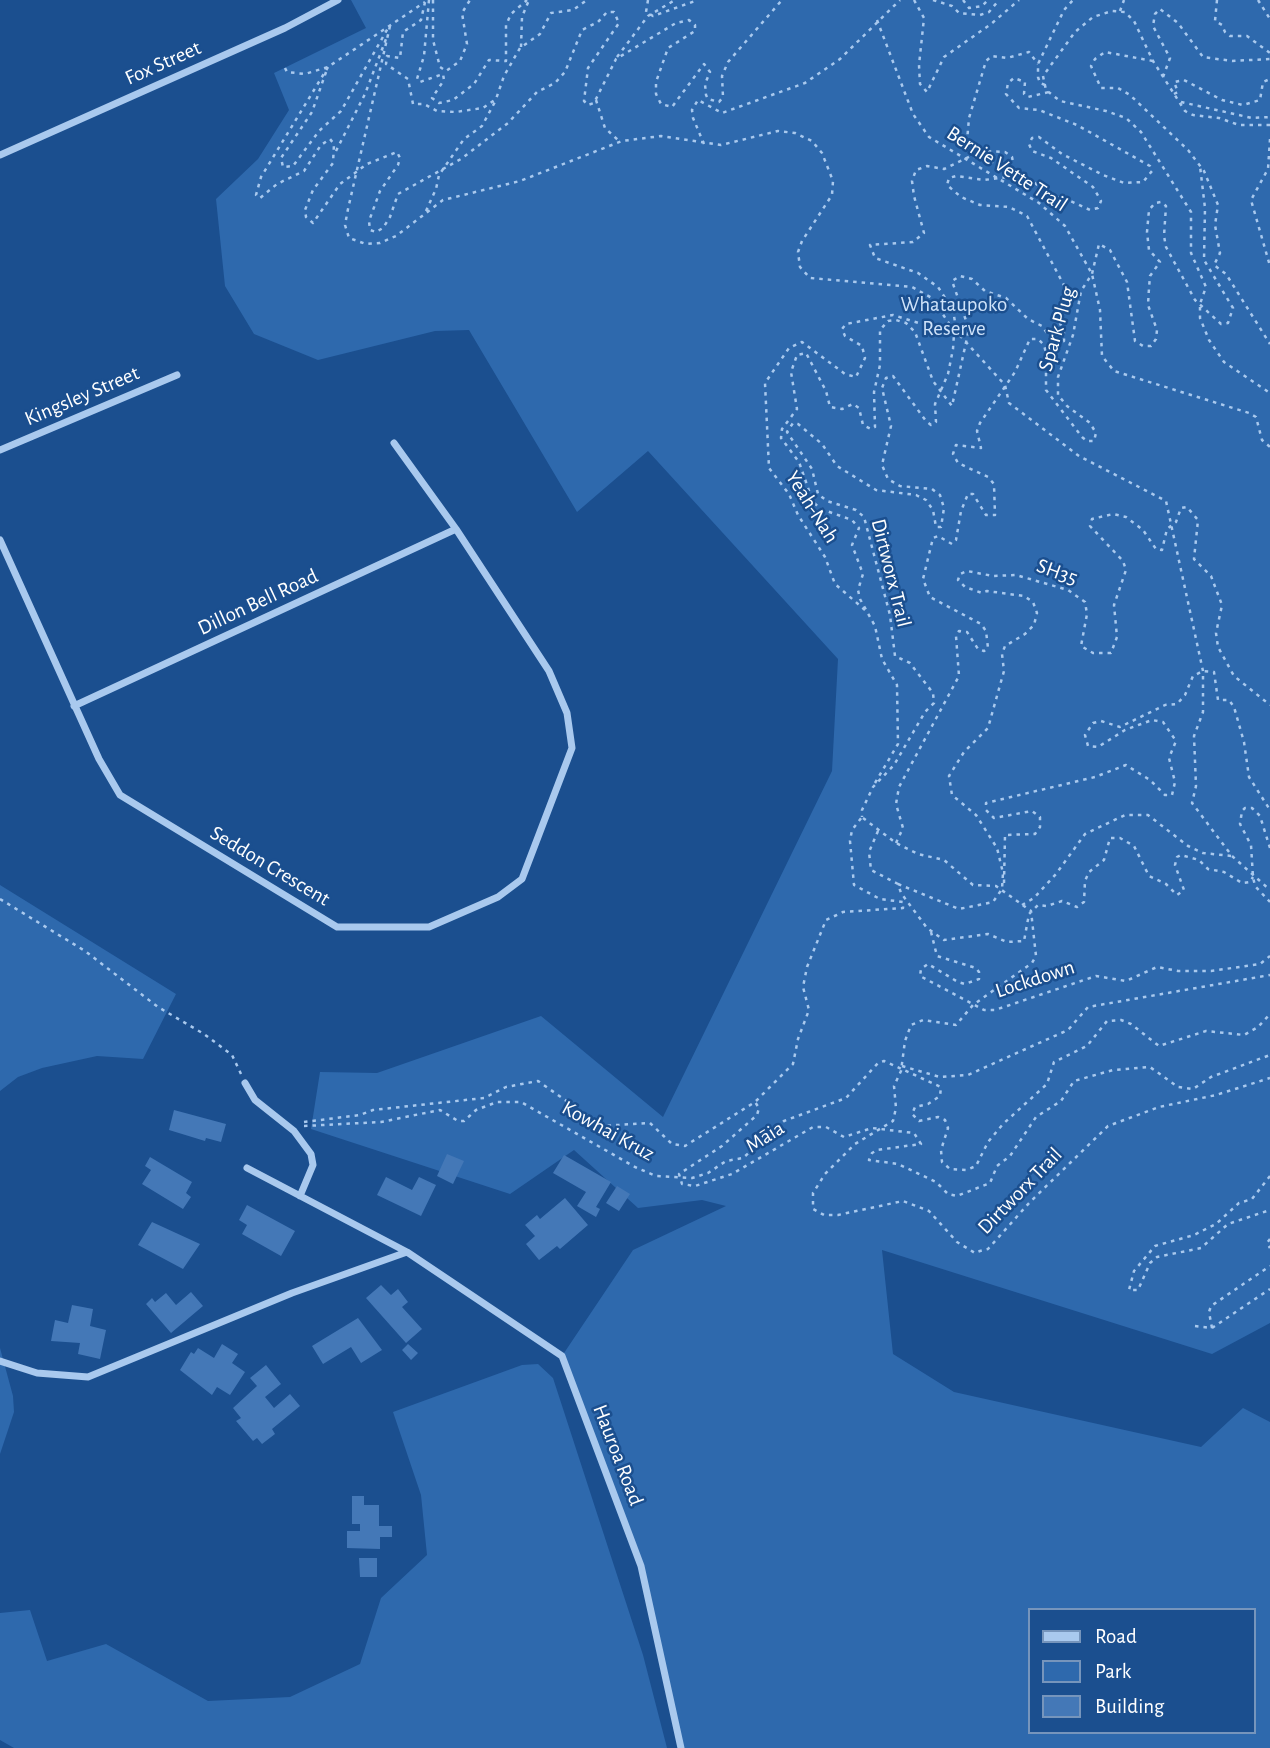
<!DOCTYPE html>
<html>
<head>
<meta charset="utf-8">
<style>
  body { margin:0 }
  #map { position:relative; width:1270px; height:1748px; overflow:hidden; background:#1b4f8f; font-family:"Alegreya Sans",sans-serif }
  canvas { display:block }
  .legend { position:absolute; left:1028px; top:1608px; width:228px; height:126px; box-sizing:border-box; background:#1b4f8f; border:2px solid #7695bc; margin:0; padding:9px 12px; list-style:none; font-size:21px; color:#fff }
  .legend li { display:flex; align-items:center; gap:14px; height:35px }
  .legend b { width:35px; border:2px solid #7695bc }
</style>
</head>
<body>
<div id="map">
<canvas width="1270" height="1748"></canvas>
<ul class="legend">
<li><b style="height:9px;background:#a9c9ee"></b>Road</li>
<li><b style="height:19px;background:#2e69ad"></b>Park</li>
<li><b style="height:19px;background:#4478b7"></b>Building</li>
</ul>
</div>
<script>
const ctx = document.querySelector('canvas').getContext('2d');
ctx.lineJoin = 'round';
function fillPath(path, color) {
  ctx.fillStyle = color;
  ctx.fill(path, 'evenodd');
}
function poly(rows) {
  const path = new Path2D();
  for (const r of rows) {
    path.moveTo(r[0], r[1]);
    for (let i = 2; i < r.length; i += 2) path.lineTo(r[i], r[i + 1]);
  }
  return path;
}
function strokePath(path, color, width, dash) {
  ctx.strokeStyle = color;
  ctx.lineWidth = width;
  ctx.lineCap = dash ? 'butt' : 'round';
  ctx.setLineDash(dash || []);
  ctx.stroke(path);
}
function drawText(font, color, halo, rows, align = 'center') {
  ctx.font = font + ' "Alegreya Sans",sans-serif';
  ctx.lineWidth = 5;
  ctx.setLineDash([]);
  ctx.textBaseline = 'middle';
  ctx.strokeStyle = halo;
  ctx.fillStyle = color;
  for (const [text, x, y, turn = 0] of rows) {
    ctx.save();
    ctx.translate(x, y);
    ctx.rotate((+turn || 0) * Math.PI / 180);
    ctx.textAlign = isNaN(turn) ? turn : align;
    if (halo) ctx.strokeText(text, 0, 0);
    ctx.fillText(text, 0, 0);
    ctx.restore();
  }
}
fillPath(poly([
  [351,0,1270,0,1270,1323,1212,1354,882,1250,893,1354,954,1392,1201,1447,1243,1408,1270,1422,1270,1748,681,1748,641,1566,562,1356,633,1250,726,1206,702,1200,638,1208,574,1150,510,1194,311,1129,320,1072,377,1073,541,1016,663,1117,832,771,838,659,648,451,577,512,469,330,435,331,318,360,254,334,225,286,216,199,258,159,289,110,274,73,366,28],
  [1030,1610,1254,1610,1254,1732,1030,1732],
  [0,885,176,994,143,1059,97,1056,42,1068,18,1077,0,1091],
  [0,1348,13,1396,14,1412,0,1454],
  [538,1364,553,1378,643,1655,667,1748,14,1748,0,1740,0,1613,30,1610,47,1661,106,1644,208,1701,290,1697,360,1664,381,1598,427,1555,421,1495,393,1412,522,1365]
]), '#2e69ad');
fillPath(poly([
  [174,1110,226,1124,221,1142,206,1138,205,1141,169,1130],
  [447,1154,464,1161,453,1184,437,1176],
  [564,1155,611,1182,596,1207,600,1209,596,1217,577,1206,586,1192,553,1173],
  [150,1157,192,1182,186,1193,191,1197,183,1209,142,1184,151,1170,145,1166],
  [386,1177,412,1190,419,1177,436,1185,421,1216,377,1195],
  [617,1186,630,1194,619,1211,606,1203],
  [565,1198,588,1225,560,1249,557,1246,539,1260,526,1244,535,1236,525,1225,537,1215,540,1219],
  [247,1205,295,1231,281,1256,242,1234,247,1225,239,1220],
  [152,1222,200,1244,183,1269,138,1245],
  [381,1285,391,1295,398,1289,408,1302,402,1307,422,1329,406,1343,366,1298],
  [191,1292,203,1306,171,1333,146,1304,152,1298,155,1302,166,1293,176,1305],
  [72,1305,93,1309,90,1326,106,1330,100,1359,78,1354,80,1343,51,1341,55,1320,68,1323],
  [358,1318,382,1350,361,1363,351,1347,323,1364,312,1346],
  [222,1344,238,1354,232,1363,245,1372,230,1395,217,1387,212,1395,180,1370,191,1352,194,1354,198,1348,214,1358],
  [408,1344,418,1353,411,1360,402,1350],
  [266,1365,281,1384,265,1397,274,1408,290,1394,300,1406,272,1429,275,1434,262,1444,257,1438,253,1441,236,1421,241,1418,233,1408,257,1386,250,1378],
  [352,1496,364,1496,364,1505,379,1505,379,1526,392,1526,392,1537,380,1537,380,1549,347,1548,347,1531,360,1531,360,1524,352,1524],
  [359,1558,377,1558,377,1577,360,1577]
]), '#4478b7');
strokePath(poly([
  [429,0,424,56,417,79,420,82,443,74,444,80,432,98,439,103,453,100,474,84,489,60,506,61,506,25,511,14,527,0],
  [433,0,433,40,440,67,446,71,460,61,467,44,462,13,470,0],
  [648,0,646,12,653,16,698,0],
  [914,0,924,18,919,65,920,84,927,92,944,57,991,24,1019,0],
  [933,0,952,6,959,13,980,15,989,12,999,0],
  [963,0,969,8,982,6,988,0],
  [1217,0,1215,21,1222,25,1225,32,1230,36,1247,36,1270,53],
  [1258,0,1270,19],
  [425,2,421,20,403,32,400,58,387,56,386,64,408,79,413,104,424,104,437,111,456,112,483,108,496,99,504,76,520,48,540,34,551,13,573,10,587,0],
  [1120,11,1124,0],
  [877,20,913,114,929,137,1039,203,1065,226,1092,274,1100,310,1102,356,1114,371,1249,413,1256,417,1262,440,1270,447],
  [390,26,348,209,345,225,349,238,366,244,380,243,396,236,443,200,520,181,622,141,661,136,721,145,778,131,795,133,812,141,822,153,833,181,832,195,802,241,798,252,800,267,810,278,912,287,932,298,950,325,954,334,953,349,948,374,935,404,936,422,931,425,926,421,893,376,886,378,882,388,891,426,882,465,888,479,900,486,932,489,940,495,944,508,941,527,936,527,933,510,926,500,916,495,876,490,837,466,822,444,798,424,793,423,787,432,812,469,818,494,827,501,856,510,864,517,890,615,895,656,910,663,933,693,934,703,925,712,894,765,873,787,862,810,862,817],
  [521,47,522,17,529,0],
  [617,57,648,16,675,0],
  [1153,61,1105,52,1095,59,1091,66,1101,88,1118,88,1130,95,1188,150,1204,171,1218,205,1215,225,1220,253,1214,265,1226,274,1270,344],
  [328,67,261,177,256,195,260,198,277,184,304,171,321,145,330,139,334,144,333,163,313,190,305,210,306,217,313,223,340,184,367,164,397,152,400,158,398,165,380,191,369,221,370,230,376,232,383,228,390,217,398,194,461,159,508,123,537,92,555,83,565,72,582,30,598,22,607,12,614,12,619,23,588,68,584,101,588,105,594,103,616,59,676,23,689,20,695,25,695,31,668,48,656,82,656,94,661,104,672,107,704,64,710,72,705,84,706,95,708,99,719,102,723,97,722,76,728,62,782,0],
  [285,68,287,72,305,74,328,67,425,2],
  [326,72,312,112,281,158,283,167,293,166,319,131,341,111,388,28],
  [1163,77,1170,58,1153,26,1155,14,1160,9,1178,23,1203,57,1232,61,1270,59],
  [1045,85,1040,83,1038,77,1038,64,1064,10,1073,0],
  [1174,94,1178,92,1174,82,1184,80,1222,100,1243,105,1260,100,1263,82,1270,79],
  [596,100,605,128,619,141],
  [1181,102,1252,118,1270,117],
  [1270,125,1239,125,1219,118,1193,115,1185,111,1153,61,1134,21,1125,12,1112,11,1093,17,1075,32,1043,76,1046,90,1060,101,1106,111,1126,118,1141,132,1191,212,1191,253,1206,287,1200,304,1200,318,1209,340,1224,362,1270,393],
  [1270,139,1268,169,1251,200,1270,266],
  [704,144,693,118,692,110,698,100,722,113,805,83,840,59,900,0],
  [336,151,365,94,386,39],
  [426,211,436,189,439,175,464,139,482,126,496,100],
  [954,329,1005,385,1009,403,1079,456,1166,501,1203,671,1203,712,1194,736,1196,786,1192,803,1232,856,1270,890],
  [865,610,835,584,825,557,798,515,789,494,769,468,765,383,789,348,802,342,845,374,856,377,865,358,862,346,845,336,842,329,846,324,893,315,944,331,956,328,953,310,938,287,918,273,875,258,870,245,913,242,924,233,914,196,912,181,916,170,927,166,944,169,971,156,1000,164,1013,162,1012,157,1005,152,982,151,967,141,969,118,986,61,992,56,1007,58,1029,52,1038,64],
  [875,783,898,744,897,685,882,659,875,626,860,599,858,590,863,574,852,545,859,528,852,520,821,509,813,502,799,462,781,438,782,429,797,409,791,372,797,355,806,353,826,391,830,407,842,409,853,404,859,408,863,425,871,429,875,427,874,392,880,365,880,330,888,321,896,320,906,323,915,332,933,381,952,406,969,329,952,281,960,276,972,279,985,291,1006,298,1028,319,1042,326,1054,343,1064,341,1064,333,1058,318,1068,298,1066,289,1027,216,1009,207,980,205,961,197,947,185,949,178,956,176,984,180,1016,176,1033,181,1049,196,1066,199,1090,210,1098,208,1101,201,1093,187,1051,158,1032,151,1029,144,1032,138,1039,137,1062,154,1103,175,1124,183,1143,182,1152,171,1150,166,1077,125,1039,110,1019,108,1006,94,1008,83,1014,78,1025,82,1024,94,1028,97,1049,92],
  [863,818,896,843,918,854,944,860,973,885,996,886,1031,911,1036,956,1032,963,973,1005,956,1025,923,1020,911,1025,905,1041,901,1071,894,1086,896,1108,893,1121,855,1144,825,1174,813,1193,813,1209,824,1215,838,1215,903,1201,929,1211,957,1242,975,1253,980,1251,988,1249,1030,1202,1108,1126,1159,1107,1216,1095,1270,1078],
  [878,831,869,852,871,870,898,884,901,893,927,928,944,940,988,934,1007,942,1024,941,1029,914,1038,905,1047,906,1062,901,1077,907,1084,902,1085,881,1089,872,1104,860,1110,838,1120,838,1134,846,1149,876,1166,884,1177,895,1184,890,1175,865,1177,857,1181,855,1199,860,1208,869,1224,872,1242,883,1250,882,1253,877],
  [896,843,903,828,896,804,899,787,959,676,956,636,959,631,967,632,978,649,984,651,988,648,986,631,981,624,930,597,923,579,933,538,938,536,952,544,956,540,961,511,968,494,973,494,986,515,995,515,994,484,988,477,958,463,953,454,956,445,981,448,977,431,980,423,1015,372,1030,339,1038,339,1044,345,1046,353,1046,390,1082,437,1087,441,1094,441,1096,433,1090,423,1067,406,1058,395,1058,377,1073,335,1081,291,1092,274,1099,244,1110,250,1127,282,1135,341,1143,346,1151,346,1156,339,1157,330,1148,305,1149,288,1150,276,1160,262,1149,250,1147,232,1149,210,1155,203,1161,202,1166,206,1164,236,1166,247,1195,300,1221,324,1228,323,1233,308,1204,260,1205,208,1200,166],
  [1270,848,1260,816,1252,808,1245,808,1242,811,1240,824,1251,845,1253,877,1255,886,1270,902],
  [1004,883,1005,835,1035,834,1040,827,1040,817,1032,811,994,818,986,810,986,803,1095,777,1126,765,1150,780,1165,795,1172,795,1175,782,1169,758,1176,741,1163,722,1152,720,1125,730,1098,747,1088,746,1085,735,1093,723,1101,721,1120,727,1165,705,1177,704,1185,695,1193,676,1203,671,1214,672,1218,700,1229,700,1234,707,1244,742,1249,777,1270,810],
  [898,884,959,909,993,902,1002,889,1003,873,997,848,976,815,952,795,949,776,964,752,988,728,1004,671,1002,654,1005,646,1025,634,1034,625,1037,613,1033,602,1024,596,987,591,982,593,965,587,958,580,960,574,967,571,993,576,1016,575,1068,590,1085,602,1087,614,1081,646,1093,653,1111,653,1117,637,1114,605,1126,570,1123,561,1090,526,1092,519,1113,514,1126,517,1143,530,1156,549,1162,550,1167,529,1176,522,1181,508,1187,507,1198,520,1194,559,1211,576,1222,605,1216,633,1218,647,1234,676,1270,705],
  [0,899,85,951,158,1007,204,1034,232,1055,241,1074],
  [1022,905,1034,898,1056,874,1085,834,1125,815,1148,815,1188,846,1203,853,1232,856],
  [931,932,937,956,976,968,979,972,979,979,965,984,958,982,928,964,921,969,920,976,984,1010,995,1010,1096,976,1126,981,1157,967,1178,971,1211,971,1260,964,1270,956],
  [902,1066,940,1077,968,1075,1068,1030,1088,1007,1270,975],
  [756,1101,793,1064,798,1039,809,1010,803,987,807,967,826,920,843,912,903,908,903,902,880,899,854,885,850,841,852,830,862,817],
  [304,1122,360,1115,373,1110,484,1098,506,1087,538,1081,602,1126,650,1123,672,1144,685,1146,755,1102,759,1108,757,1115,722,1146,679,1174,682,1184,695,1186,732,1174,813,1127,826,1127,844,1137,872,1128,914,1133,921,1144,877,1150,872,1153,869,1160,898,1164,936,1182,948,1194,957,1196,990,1183,997,1166,1010,1156,1036,1117,1061,1101,1074,1081,1113,1070,1150,1067,1178,1087,1193,1089,1211,1077,1270,1055],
  [304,1126,381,1122,440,1110,458,1121,464,1121,476,1110,497,1102,521,1102,635,1167,656,1176,692,1178,708,1173,726,1161,743,1158,784,1121,846,1098,878,1063,884,1061,941,1087,940,1096,928,1104,915,1107,912,1114,919,1121,938,1117,945,1120,948,1128,941,1150,942,1162,950,1169,966,1170,976,1166,988,1142,1003,1124,1047,1084,1054,1062,1087,1046,1107,1021,1121,1020,1131,1024,1159,1046,1206,1031,1244,1035,1258,1027,1270,1014],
  [1270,1176,1252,1199,1239,1203,1216,1224,1194,1235,1155,1246,1134,1271,1129,1290,1138,1290,1150,1263,1157,1257,1201,1248,1228,1224,1270,1210],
  [1270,1239,1267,1243,1270,1248],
  [1195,1326,1212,1328],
  [1212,1328,1209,1312,1211,1306,1270,1266],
  [1212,1328,1270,1289]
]), '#a9c9ee', 2.5, [3.5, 5]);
strokePath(poly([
  [0,155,285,28,338,0],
  [0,450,177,375],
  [0,540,99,759,120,795,337,927,429,927,498,897,522,879,572,748,567,713,549,671,456,529,394,443],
  [74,706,456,529],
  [245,1083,255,1100,294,1131,311,1154,313,1165,300,1196],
  [247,1168,407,1252],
  [0,1361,37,1373,88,1377,292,1293,407,1252,562,1356,641,1566,681,1748]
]), '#a9c9ee', 7);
drawText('21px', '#fff', '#1b4f8f', [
  ["Fox Street",163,63,-24],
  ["Bernie Vette Trail",1007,169,33],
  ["Spark Plug",1057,329,-74],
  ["Kingsley Street",82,396,-23],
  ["Yeah-Nah",812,507,58],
  ["SH35",1057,572,20],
  ["Dirtworx Trail",891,573,76],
  ["Dillon Bell Road",258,602,-25],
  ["Seddon Crescent",270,866,31],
  ["Lockdown",1035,979,-18],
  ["Kowhai Kruz",608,1131,29],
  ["Māia",765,1137,-32],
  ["Dirtworx Trail",1020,1191,-46],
  ["Hauroa Road",618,1455,69]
]);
drawText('21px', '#cfe3fa', '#1b4f8f', [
  ["Whataupoko",954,305],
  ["Reserve",954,329]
]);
</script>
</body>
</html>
